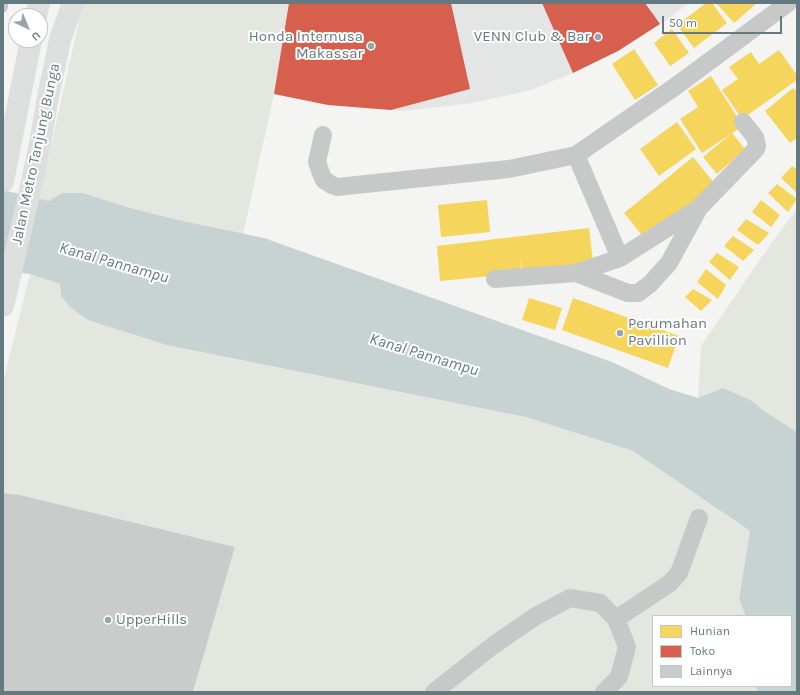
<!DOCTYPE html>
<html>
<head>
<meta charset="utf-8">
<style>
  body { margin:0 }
  #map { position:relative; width:800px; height:695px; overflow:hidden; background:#f4f4f3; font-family:Karla,sans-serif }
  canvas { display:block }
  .frame { position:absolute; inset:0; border:4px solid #667981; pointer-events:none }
  .legend { position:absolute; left:652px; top:615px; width:140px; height:72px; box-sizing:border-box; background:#fff; border:1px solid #c2c9cd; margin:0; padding:5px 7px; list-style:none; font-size:12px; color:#667981 }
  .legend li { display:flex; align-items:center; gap:8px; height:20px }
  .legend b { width:20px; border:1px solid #c2c9cd }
  .north { position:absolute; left:8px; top:8px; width:40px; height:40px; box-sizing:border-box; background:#fff; border:1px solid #c2c9cd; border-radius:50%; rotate:136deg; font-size:11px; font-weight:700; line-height:16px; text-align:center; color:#667981 }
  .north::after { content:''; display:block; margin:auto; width:14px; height:18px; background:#98a4a9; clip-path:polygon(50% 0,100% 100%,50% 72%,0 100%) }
  .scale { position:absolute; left:662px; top:16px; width:120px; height:18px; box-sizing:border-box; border:2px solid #667981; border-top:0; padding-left:5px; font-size:12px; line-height:14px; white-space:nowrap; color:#667981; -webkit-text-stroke:3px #fff; paint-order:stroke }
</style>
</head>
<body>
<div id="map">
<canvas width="800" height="695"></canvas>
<div class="frame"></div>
<ul class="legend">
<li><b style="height:11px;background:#f6d55c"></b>Hunian</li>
<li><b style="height:11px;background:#d6604d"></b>Toko</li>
<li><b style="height:11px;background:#cacccc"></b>Lainnya</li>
</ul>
<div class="north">U</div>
<div class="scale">50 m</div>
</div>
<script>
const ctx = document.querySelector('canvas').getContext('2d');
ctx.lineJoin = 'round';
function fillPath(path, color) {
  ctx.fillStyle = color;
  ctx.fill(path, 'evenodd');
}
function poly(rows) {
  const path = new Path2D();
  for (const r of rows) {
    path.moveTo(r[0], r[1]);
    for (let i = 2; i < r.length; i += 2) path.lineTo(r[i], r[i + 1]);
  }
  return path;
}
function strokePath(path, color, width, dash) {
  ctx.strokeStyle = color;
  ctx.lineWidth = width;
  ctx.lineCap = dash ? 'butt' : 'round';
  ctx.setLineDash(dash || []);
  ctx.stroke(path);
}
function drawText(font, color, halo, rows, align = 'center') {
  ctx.font = font + ' Karla,sans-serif';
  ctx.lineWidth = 4;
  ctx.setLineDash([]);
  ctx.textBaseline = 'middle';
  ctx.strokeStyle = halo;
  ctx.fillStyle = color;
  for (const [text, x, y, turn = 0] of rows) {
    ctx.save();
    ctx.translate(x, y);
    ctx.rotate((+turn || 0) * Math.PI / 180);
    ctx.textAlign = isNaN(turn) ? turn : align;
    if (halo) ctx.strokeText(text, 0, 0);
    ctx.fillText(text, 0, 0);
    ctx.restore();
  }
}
fillPath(poly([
  [289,3,689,3,664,22,618,51,573,73,531,90,473,103,403,111,328,105,274,94]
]), '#e4e6e6');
fillPath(poly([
  [83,3,289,3,274,94,243,234,178,220,130,208,83,193,62,193,50,201,39,199],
  [797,209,797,432,764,411,752,401,698,398,701,346,772,242],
  [30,274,60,284,61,296,526,417,633,451,750,531,739,599,746,616,653,616,653,686,756,686,757,692,193,692,235,547,20,495,3,493,3,381]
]), '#e4e6e0');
fillPath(poly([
  [3,190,49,201,62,193,83,193,130,208,178,220,264,238,612,362,669,389,698,398,723,388,752,401,764,411,797,432,797,692,757,692,756,686,791,686,791,616,746,616,739,599,750,531,633,451,526,417,167,345,88,320,70,307,61,296,60,284,30,274,3,270]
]), '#c7d2d3');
fillPath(poly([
  [706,3,712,3,727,23,694,48,677,25],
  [716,3,757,3,734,23],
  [672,29,689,53,670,66,654,43],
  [634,49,658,85,635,100,612,64],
  [779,50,797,75,797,80,742,119,722,90,738,79,729,67,751,52,759,64],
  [711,76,743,126,702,153,680,119,698,107,688,91],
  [793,88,797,92,797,138,790,143,765,111],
  [677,122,696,149,659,176,640,149],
  [732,133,745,149,717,174,703,157],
  [693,157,715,184,646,240,624,213],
  [792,166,797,169,797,193,781,178],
  [777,184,797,199,788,212,768,193],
  [487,200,490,232,441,237,438,205],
  [761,200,780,215,771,227,752,212],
  [746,219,769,233,758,245,737,230],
  [589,228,593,262,523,271,520,258,522,273,440,281,437,246],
  [733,236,754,250,743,261,724,246],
  [717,253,739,267,730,280,709,262],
  [706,269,726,285,718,299,697,282],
  [693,289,712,300,701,311,685,297],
  [529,298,562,308,555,330,522,320],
  [573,298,679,336,668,368,562,330]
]), '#f6d55c');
fillPath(poly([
  [289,3,451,3,470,89,391,110,328,105,274,94],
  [542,3,645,3,660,24,618,51,573,73]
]), '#d6604d');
fillPath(poly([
  [3,493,20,495,235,547,193,692,3,692]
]), '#cacccc');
strokePath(poly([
  [3,8,4,3]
]), '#c7c9c8', 9);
strokePath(poly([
  [323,135,317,162,320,171,324,180,332,185,337,187,509,169,576,155,676,86,788,3],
  [576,155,620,258],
  [576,273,628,293,638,293,650,284,669,263,699,208],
  [495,279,576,273,620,258,699,208,756,149,757,146,755,137,743,122],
  [616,619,670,583,679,573,699,518],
  [434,692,495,644,536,616,570,598,600,603,616,619,627,647,619,677,604,692]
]), '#c7c9c8', 18);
strokePath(poly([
  [36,16,39,3],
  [3,181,31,40],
  [3,306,33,178,41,138,48,97,60,40,73,3]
]), '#dddede', 22);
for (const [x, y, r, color] of [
  [598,37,4,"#98a4a9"],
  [371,46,4,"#98a4a9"],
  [620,333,4,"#98a4a9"],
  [108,620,4,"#98a4a9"]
]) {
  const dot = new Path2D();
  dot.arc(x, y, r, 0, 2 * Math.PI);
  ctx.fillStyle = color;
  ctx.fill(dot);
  strokePath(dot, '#fff', 1.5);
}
drawText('15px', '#667981', '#fff', [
  ["Honda Internusa",363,37],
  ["Makassar",363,54],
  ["VENN Club & Bar",590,37],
  ["Perumahan",628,324,"left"],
  ["Pavillion",628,341,"left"],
  ["UpperHills",116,620,"left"]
], 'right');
drawText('15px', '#667981', '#fff', [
  ["Jalan Metro Tanjung Bunga",36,154,-78]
]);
drawText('italic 16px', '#627b7f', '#fff', [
  ["Kanal Pannampu",114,263,16],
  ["Kanal Pannampu",424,355,17]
]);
</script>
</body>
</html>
